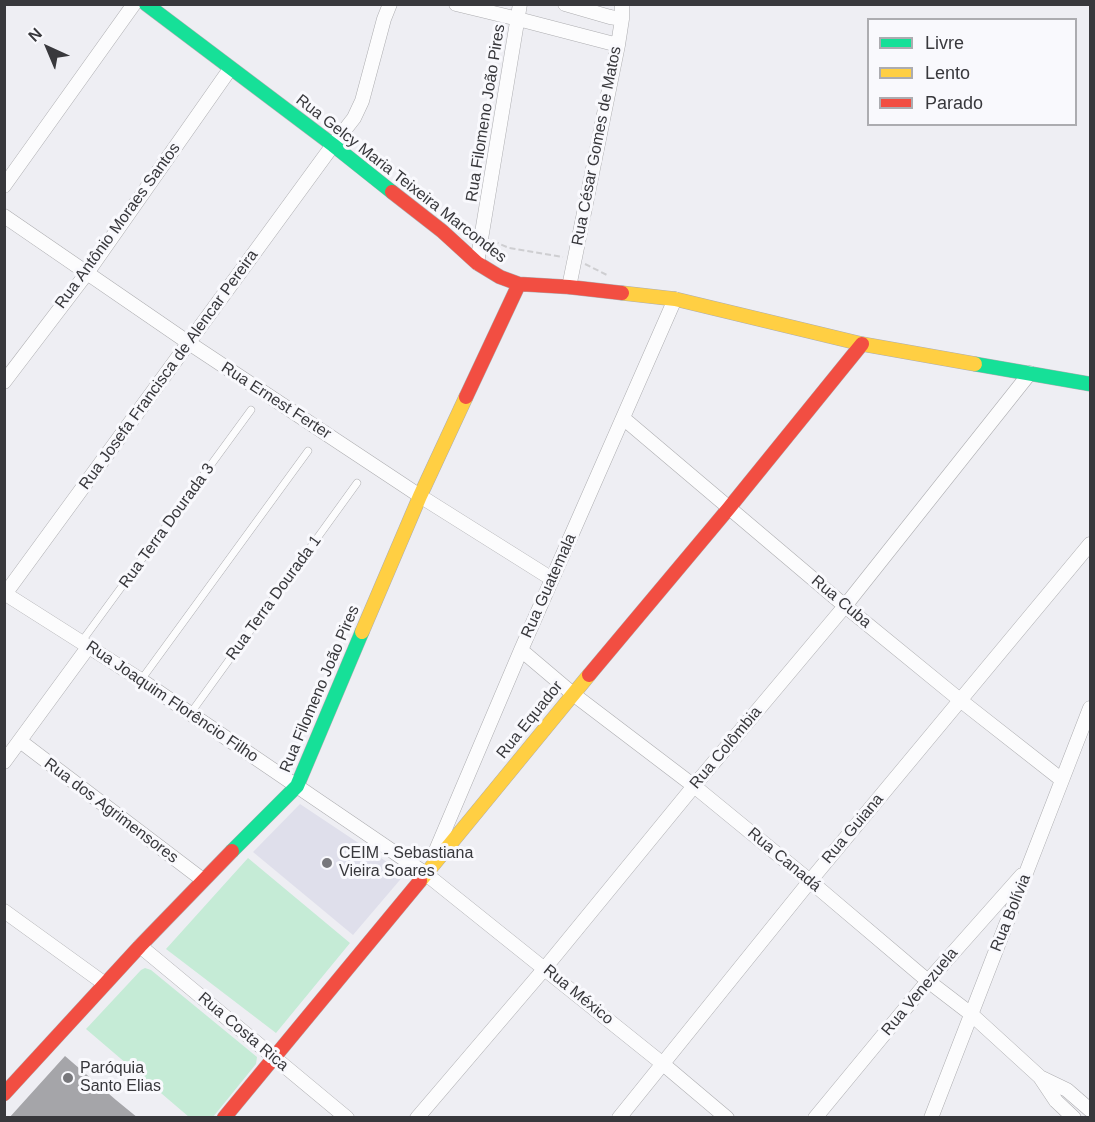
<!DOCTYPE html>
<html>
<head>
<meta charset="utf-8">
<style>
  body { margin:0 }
  #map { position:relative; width:1095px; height:1122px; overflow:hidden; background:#eeeef3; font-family:Arial,sans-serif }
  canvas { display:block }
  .frame { position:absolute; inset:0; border:6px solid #38383c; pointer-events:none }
  .legend { position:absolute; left:867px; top:18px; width:210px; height:108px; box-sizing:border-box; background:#f9f9fd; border:2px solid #acacb0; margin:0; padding:8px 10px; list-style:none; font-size:18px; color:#38383c }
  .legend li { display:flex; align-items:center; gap:12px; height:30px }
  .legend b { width:30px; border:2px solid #acacb0 }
  .north { position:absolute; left:18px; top:18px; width:60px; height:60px; -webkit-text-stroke:4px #f9f9fd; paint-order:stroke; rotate:316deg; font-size:16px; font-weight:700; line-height:24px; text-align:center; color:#38383c }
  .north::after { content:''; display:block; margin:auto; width:21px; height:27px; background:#38383c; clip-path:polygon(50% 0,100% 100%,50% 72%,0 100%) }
</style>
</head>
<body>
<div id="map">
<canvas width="1095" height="1122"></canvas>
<div class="frame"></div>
<ul class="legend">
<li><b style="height:8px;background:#16e098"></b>Livre</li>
<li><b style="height:8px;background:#ffcf43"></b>Lento</li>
<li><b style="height:8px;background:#f24e42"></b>Parado</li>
</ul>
<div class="north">N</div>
</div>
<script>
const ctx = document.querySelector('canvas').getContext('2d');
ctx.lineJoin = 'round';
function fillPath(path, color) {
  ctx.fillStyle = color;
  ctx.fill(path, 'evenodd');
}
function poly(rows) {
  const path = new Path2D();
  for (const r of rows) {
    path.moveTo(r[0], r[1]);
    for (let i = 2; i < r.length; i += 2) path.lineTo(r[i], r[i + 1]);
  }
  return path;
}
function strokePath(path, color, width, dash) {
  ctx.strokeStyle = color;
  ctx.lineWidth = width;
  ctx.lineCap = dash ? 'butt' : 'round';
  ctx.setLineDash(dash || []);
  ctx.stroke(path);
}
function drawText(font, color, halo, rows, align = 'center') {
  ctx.font = font + ' Arial,sans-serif';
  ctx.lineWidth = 6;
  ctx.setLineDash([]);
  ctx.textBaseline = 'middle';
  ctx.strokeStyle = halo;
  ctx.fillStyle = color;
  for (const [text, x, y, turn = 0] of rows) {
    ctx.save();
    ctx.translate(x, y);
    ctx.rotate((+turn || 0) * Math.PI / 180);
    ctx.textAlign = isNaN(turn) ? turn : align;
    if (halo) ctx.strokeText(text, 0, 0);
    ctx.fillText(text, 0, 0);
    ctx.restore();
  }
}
fillPath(poly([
  [300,804,405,874,353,935,253,852]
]), '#dfdfeb');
fillPath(poly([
  [248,858,350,943,276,1033,166,949],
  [145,968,151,970,257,1057,256,1064,213,1117,189,1117,86,1029,141,970]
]), '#c5ebd6');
fillPath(poly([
  [65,1056,116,1100,138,1118,9,1118]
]), '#a5a5a9');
const lane = poly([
  [82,641,251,410],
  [141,680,308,451],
  [190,714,357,483]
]);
const street = poly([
  [456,4,518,19,618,45],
  [565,4,610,17,622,19],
  [4,186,134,4],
  [4,216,189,343,420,496,552,579],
  [477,263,520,4],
  [569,287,618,45,622,19,622,4],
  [4,382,87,273,230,69],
  [623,418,845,606,960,700,1062,780],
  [4,593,141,680,426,874,663,1064,727,1118],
  [5,594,333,145,354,118,362,101,384,19,390,4],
  [521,650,573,694,694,786,810,881,928,981,971,1014,1040,1077,1056,1101,1074,1118],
  [20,741,203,880],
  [4,762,89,646],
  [434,855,521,650,675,299],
  [4,911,105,984],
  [140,946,347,1118],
  [1042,1078,1067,1090,1090,1110],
  [417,1118,545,968,694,786,845,606,1030,373],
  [619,1118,810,881,1090,544],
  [815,1118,928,981,1022,875],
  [931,1118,1090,708]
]);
const fast = poly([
  [146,4,333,145,392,192],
  [975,364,1090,384],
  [232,851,297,786,362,632]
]);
const slow = poly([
  [622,293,675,299,862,344,975,364],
  [362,632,420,496,466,397],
  [420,881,589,675]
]);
const jam = poly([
  [392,192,442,231,477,263,500,277,519,284,569,287,622,293],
  [466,397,519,284],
  [589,675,729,508,862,344],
  [4,1094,140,946,232,851],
  [224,1118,420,881]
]);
strokePath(lane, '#adadb0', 8);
strokePath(street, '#adadb0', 15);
strokePath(fast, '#adadb0', 15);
strokePath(slow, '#adadb0', 15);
strokePath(jam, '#adadb0', 15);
strokePath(poly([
  [493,241,509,248,563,257],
  [585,264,607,275]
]), '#ceced1', 2, [6, 3]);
strokePath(lane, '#fcfcfd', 7);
strokePath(street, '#fcfcfd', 14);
strokePath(fast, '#16e098', 14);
strokePath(slow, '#ffcf43', 14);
strokePath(jam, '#f24e42', 14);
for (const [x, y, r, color] of [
  [327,863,6,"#78787c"],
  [68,1078,6,"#78787c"]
]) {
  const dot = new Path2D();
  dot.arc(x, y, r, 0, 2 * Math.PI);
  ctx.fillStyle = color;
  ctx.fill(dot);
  strokePath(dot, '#f9f9fd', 2);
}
drawText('16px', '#38383c', '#f9f9fd', [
  ["Rua Filomeno João Pires",486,113,-81],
  ["Rua César Gomes de Matos",597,146,-79],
  ["Rua Gelcy Maria Teixeira Marcondes",401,179,38],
  ["Rua Antônio Moraes Santos",118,226,-54],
  ["Rua Josefa Francisca de Alencar Pereira",169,370,-54],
  ["Rua Ernest Ferter",276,401,33],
  ["Rua Terra Dourada 3",167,526,-54],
  ["Rua Guatemala",549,586,-66],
  ["Rua Terra Dourada 1",274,598,-54],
  ["Rua Cuba",841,602,40],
  ["Rua Filomeno João Pires",320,689,-67],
  ["Rua Joaquim Florêncio Filho",172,702,34],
  ["Rua Equador",530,720,-51],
  ["Rua Colômbia",726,748,-50],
  ["Rua dos Agrimensores",111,811,37],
  ["Rua Guiana",853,829,-50],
  ["Rua Canadá",784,860,40],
  ["Rua Bolívia",1011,913,-68],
  ["Rua Venezuela",920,992,-50],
  ["Rua México",578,995,39],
  ["Rua Costa Rica",243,1032,40]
]);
drawText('16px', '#38383c', '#f9f9fd', [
  ["CEIM - Sebastiana",339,854],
  ["Vieira Soares",339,872],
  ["Paróquia",80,1069],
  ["Santo Elias",80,1087]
], 'left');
</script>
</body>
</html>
